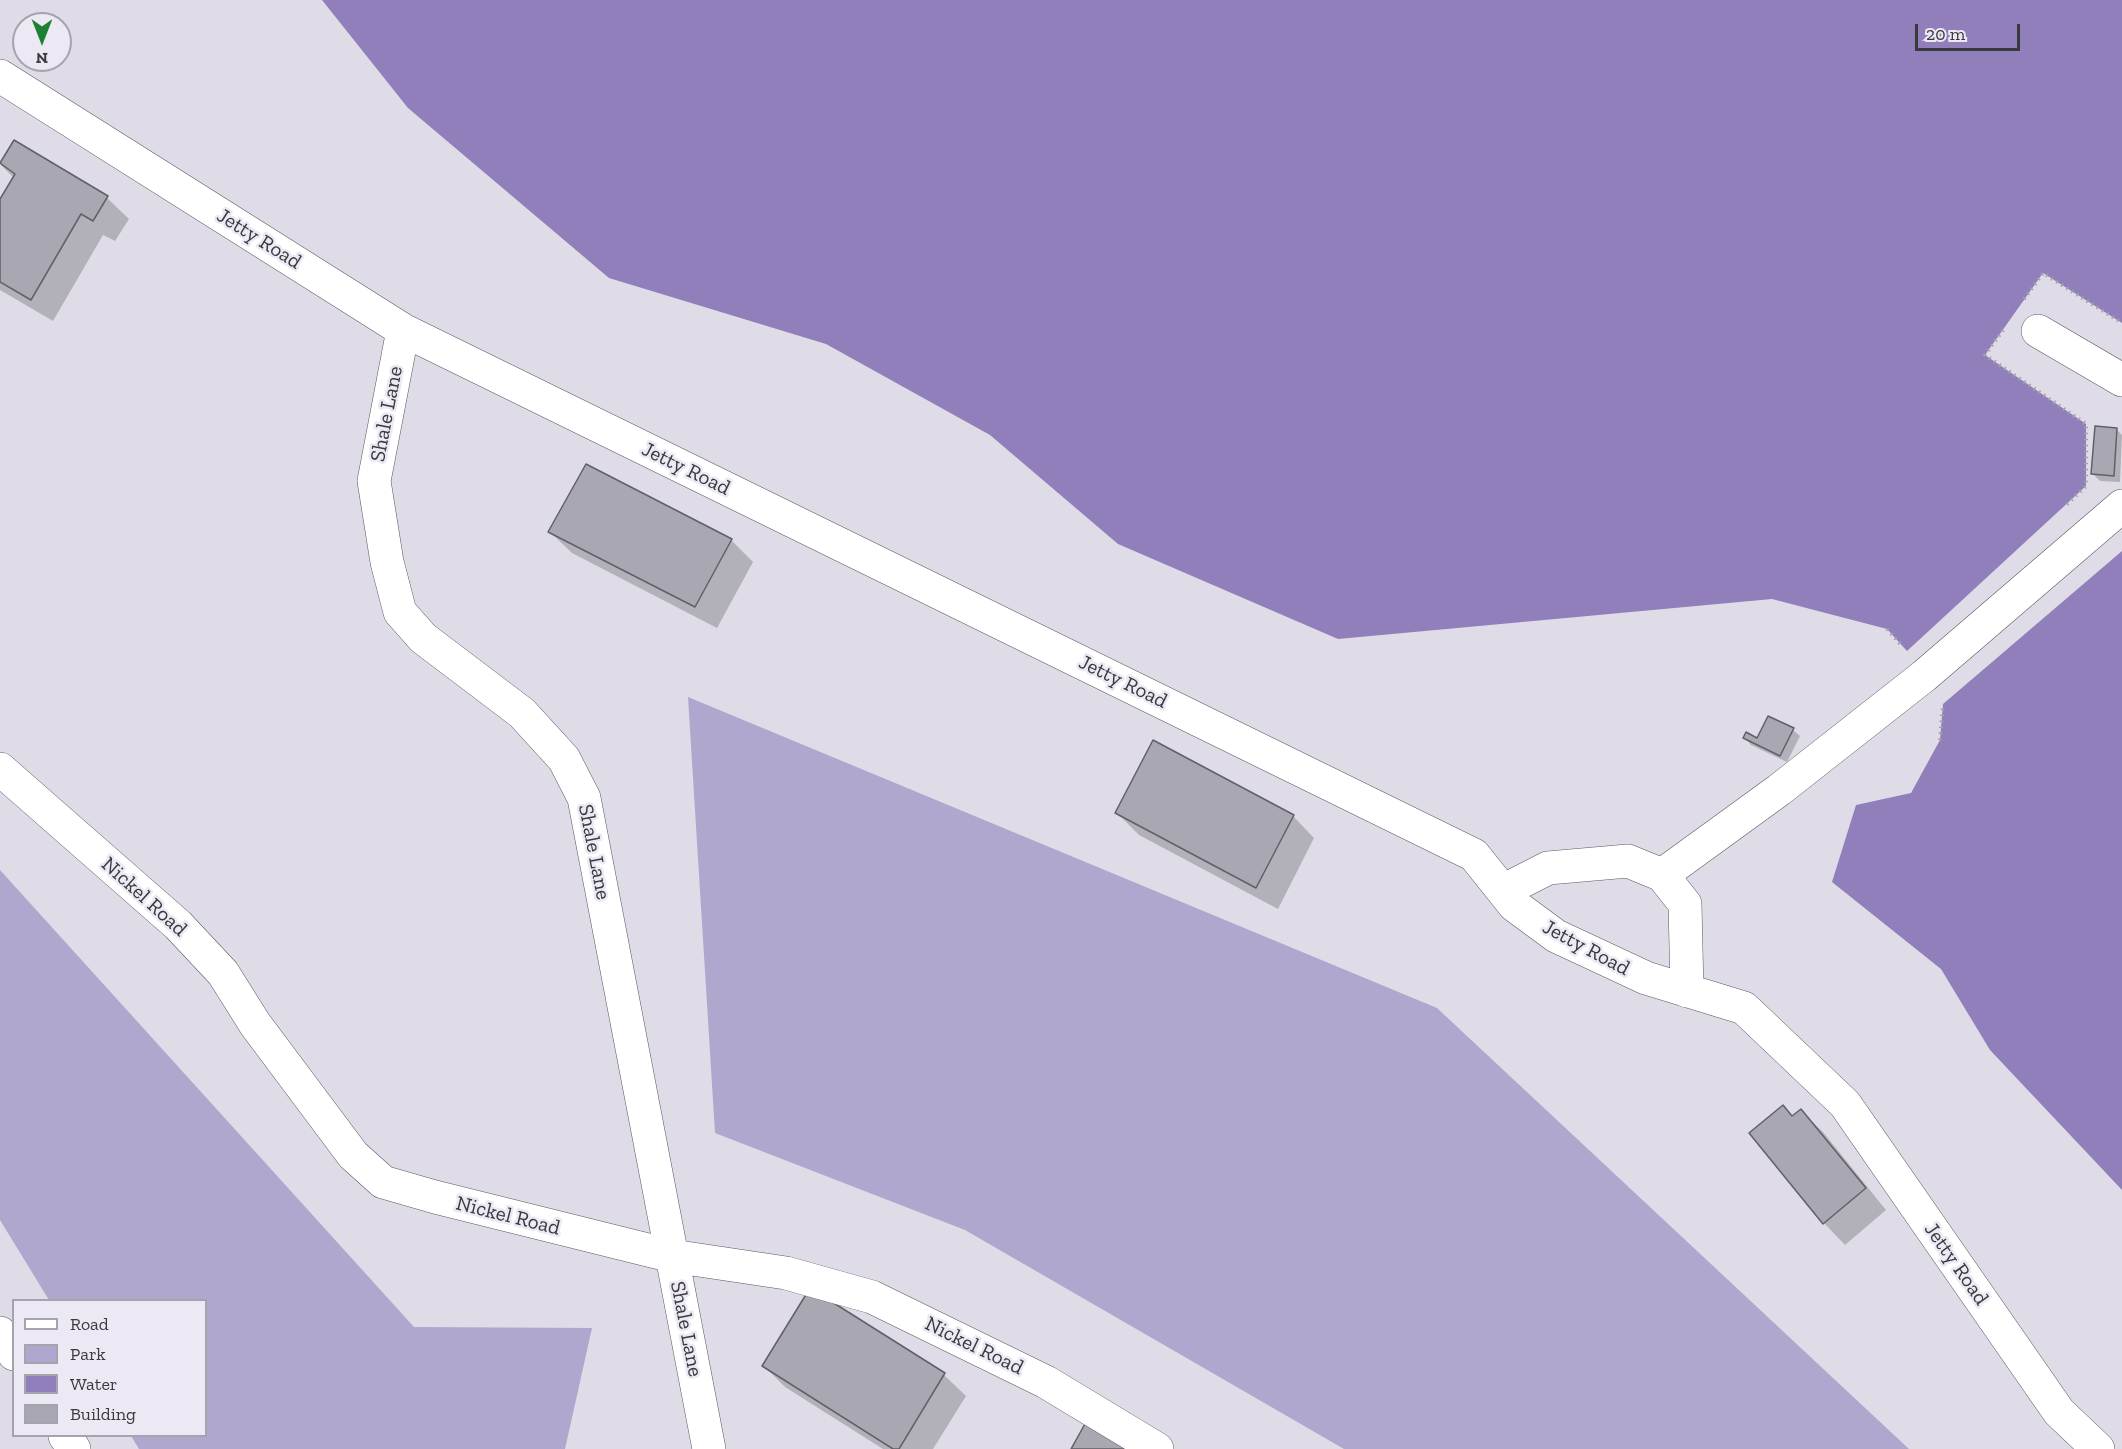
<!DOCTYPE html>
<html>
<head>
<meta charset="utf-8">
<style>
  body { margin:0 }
  #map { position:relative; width:2122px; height:1449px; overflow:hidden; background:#dfdce7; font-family:"Zilla Slab",serif }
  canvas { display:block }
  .legend { position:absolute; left:12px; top:1299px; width:195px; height:138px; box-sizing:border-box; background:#ece9f4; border:2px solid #a5a3ab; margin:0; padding:8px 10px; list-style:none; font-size:18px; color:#3a393d }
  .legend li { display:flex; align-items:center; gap:12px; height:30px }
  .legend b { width:30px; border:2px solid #a5a3ab }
  .north { position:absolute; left:12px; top:12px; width:60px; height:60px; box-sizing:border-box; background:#ece9f4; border:2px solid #a5a3ab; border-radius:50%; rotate:180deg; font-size:16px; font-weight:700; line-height:24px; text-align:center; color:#3a393d }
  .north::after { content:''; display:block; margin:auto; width:21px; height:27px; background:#1d8033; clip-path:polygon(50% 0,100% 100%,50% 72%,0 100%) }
  .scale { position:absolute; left:1915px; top:24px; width:105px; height:27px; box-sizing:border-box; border:3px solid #3a393d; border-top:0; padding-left:8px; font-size:18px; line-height:21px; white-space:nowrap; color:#3a393d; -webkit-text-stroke:4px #ece9f4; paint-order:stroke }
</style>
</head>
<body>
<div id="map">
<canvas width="2122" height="1449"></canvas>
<ul class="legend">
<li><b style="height:8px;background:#fff"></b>Road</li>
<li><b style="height:16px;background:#b0a6ce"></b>Park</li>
<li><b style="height:16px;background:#907fbb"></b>Water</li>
<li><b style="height:16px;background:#a9a7b1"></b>Building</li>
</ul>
<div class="north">N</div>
<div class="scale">20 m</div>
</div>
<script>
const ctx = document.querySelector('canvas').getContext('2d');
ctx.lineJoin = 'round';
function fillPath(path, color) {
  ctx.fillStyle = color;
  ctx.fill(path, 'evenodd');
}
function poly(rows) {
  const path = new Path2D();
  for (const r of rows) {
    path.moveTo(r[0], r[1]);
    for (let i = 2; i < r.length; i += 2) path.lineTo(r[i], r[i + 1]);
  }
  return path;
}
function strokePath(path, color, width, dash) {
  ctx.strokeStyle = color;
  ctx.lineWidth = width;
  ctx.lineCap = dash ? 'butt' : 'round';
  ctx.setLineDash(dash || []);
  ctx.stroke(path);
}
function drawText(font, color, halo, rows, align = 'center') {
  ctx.font = font + ' "Zilla Slab",serif';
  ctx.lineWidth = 5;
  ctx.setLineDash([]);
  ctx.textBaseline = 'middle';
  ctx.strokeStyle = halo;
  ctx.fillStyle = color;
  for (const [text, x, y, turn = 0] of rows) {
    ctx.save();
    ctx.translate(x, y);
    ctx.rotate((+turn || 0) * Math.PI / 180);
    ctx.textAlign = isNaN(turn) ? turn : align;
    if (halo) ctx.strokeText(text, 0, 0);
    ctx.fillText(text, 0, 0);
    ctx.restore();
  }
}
fillPath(poly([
  [688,697,1437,1008,1909,1449,1344,1449,965,1230,715,1133],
  [0,870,414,1327,592,1328,565,1449,139,1449,131,1436,206,1436,206,1300,49,1300,0,1220]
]), '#b0a6ce');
fillPath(poly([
  [322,0,2122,0,2122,323,2043,273,1985,355,2086,424,2086,486,1907,651,1887,629,1772,599,1338,639,1118,544,990,435,826,344,609,278,408,108],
  [2122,551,2122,1190,1990,1050,1941,969,1832,882,1856,805,1911,793,1940,740,1943,704]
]), '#907fbb');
fillPath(poly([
  [15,142,107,198,129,219,115,241,103,235,53,321,0,290,0,202,14,178,1,165],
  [2117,430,2122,435,2120,482,2100,481,2093,474],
  [550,532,731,540,753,562,717,628,572,553],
  [1768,718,1793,730,1800,736,1787,762,1751,745,1745,738,1758,740],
  [1117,813,1293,816,1314,838,1278,909,1139,835],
  [1801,1111,1823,1132,1886,1210,1845,1245,1824,1223,1793,1117],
  [810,1290,944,1375,966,1396,933,1449,883,1449,785,1387,764,1366]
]), '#0003');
const building = poly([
  [14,140,108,196,93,221,81,214,31,300,0,282,0,199,15,174,0,163,14,140],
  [2095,426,2117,428,2114,476,2091,474,2095,426],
  [586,464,732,539,695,607,548,532,586,464],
  [1768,716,1794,728,1780,756,1743,738,1746,732,1757,738,1768,716],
  [1153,740,1294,815,1256,888,1115,813,1153,740],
  [1783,1105,1792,1116,1801,1109,1866,1188,1823,1224,1749,1133,1783,1105],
  [810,1288,945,1373,899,1449,893,1449,762,1366,810,1288],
  [1086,1422,1136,1449,1071,1449,1086,1422]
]);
fillPath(building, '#a9a7b1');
strokePath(building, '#615f68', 1.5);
const minor = poly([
  [0,76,403,330,1474,855,1514,905,1556,936,1646,978,1744,1008,1845,1104,2059,1412,2098,1449],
  [403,330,374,481,387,562,400,612,423,638,522,713,564,759,584,798,709,1449],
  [2038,331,2122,380],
  [0,769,178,925,223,973,255,1024,353,1155,383,1182,435,1197,672,1256,786,1273,872,1297,1046,1382,1157,1449],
  [1662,875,1779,790,1924,676,2122,506],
  [1503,891,1548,868,1628,861,1662,875,1685,904,1687,991],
  [0,1333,14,1354],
  [65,1436,74,1449]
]);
strokePath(minor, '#5a5861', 34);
strokePath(poly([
  [2024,299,2043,273,2122,323],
  [2003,330,1985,355,2086,424,2086,486,2065,506],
  [1887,629,1903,647],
  [1940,740,1943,705]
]), '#a2a0a9', 4, [1.5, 4.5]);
strokePath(minor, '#fff', 33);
drawText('21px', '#3a393d', '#ece9f4', [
  ["Jetty Road",259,239,32],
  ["Shale Lane",387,414,-79],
  ["Jetty Road",686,469,26],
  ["Jetty Road",1123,682,26],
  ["Shale Lane",594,852,79],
  ["Nickel Road",144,897,42],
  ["Jetty Road",1586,948,28],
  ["Nickel Road",508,1216,14],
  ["Jetty Road",1956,1264,55],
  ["Shale Lane",686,1329,79],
  ["Nickel Road",974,1346,26]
]);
</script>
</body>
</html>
